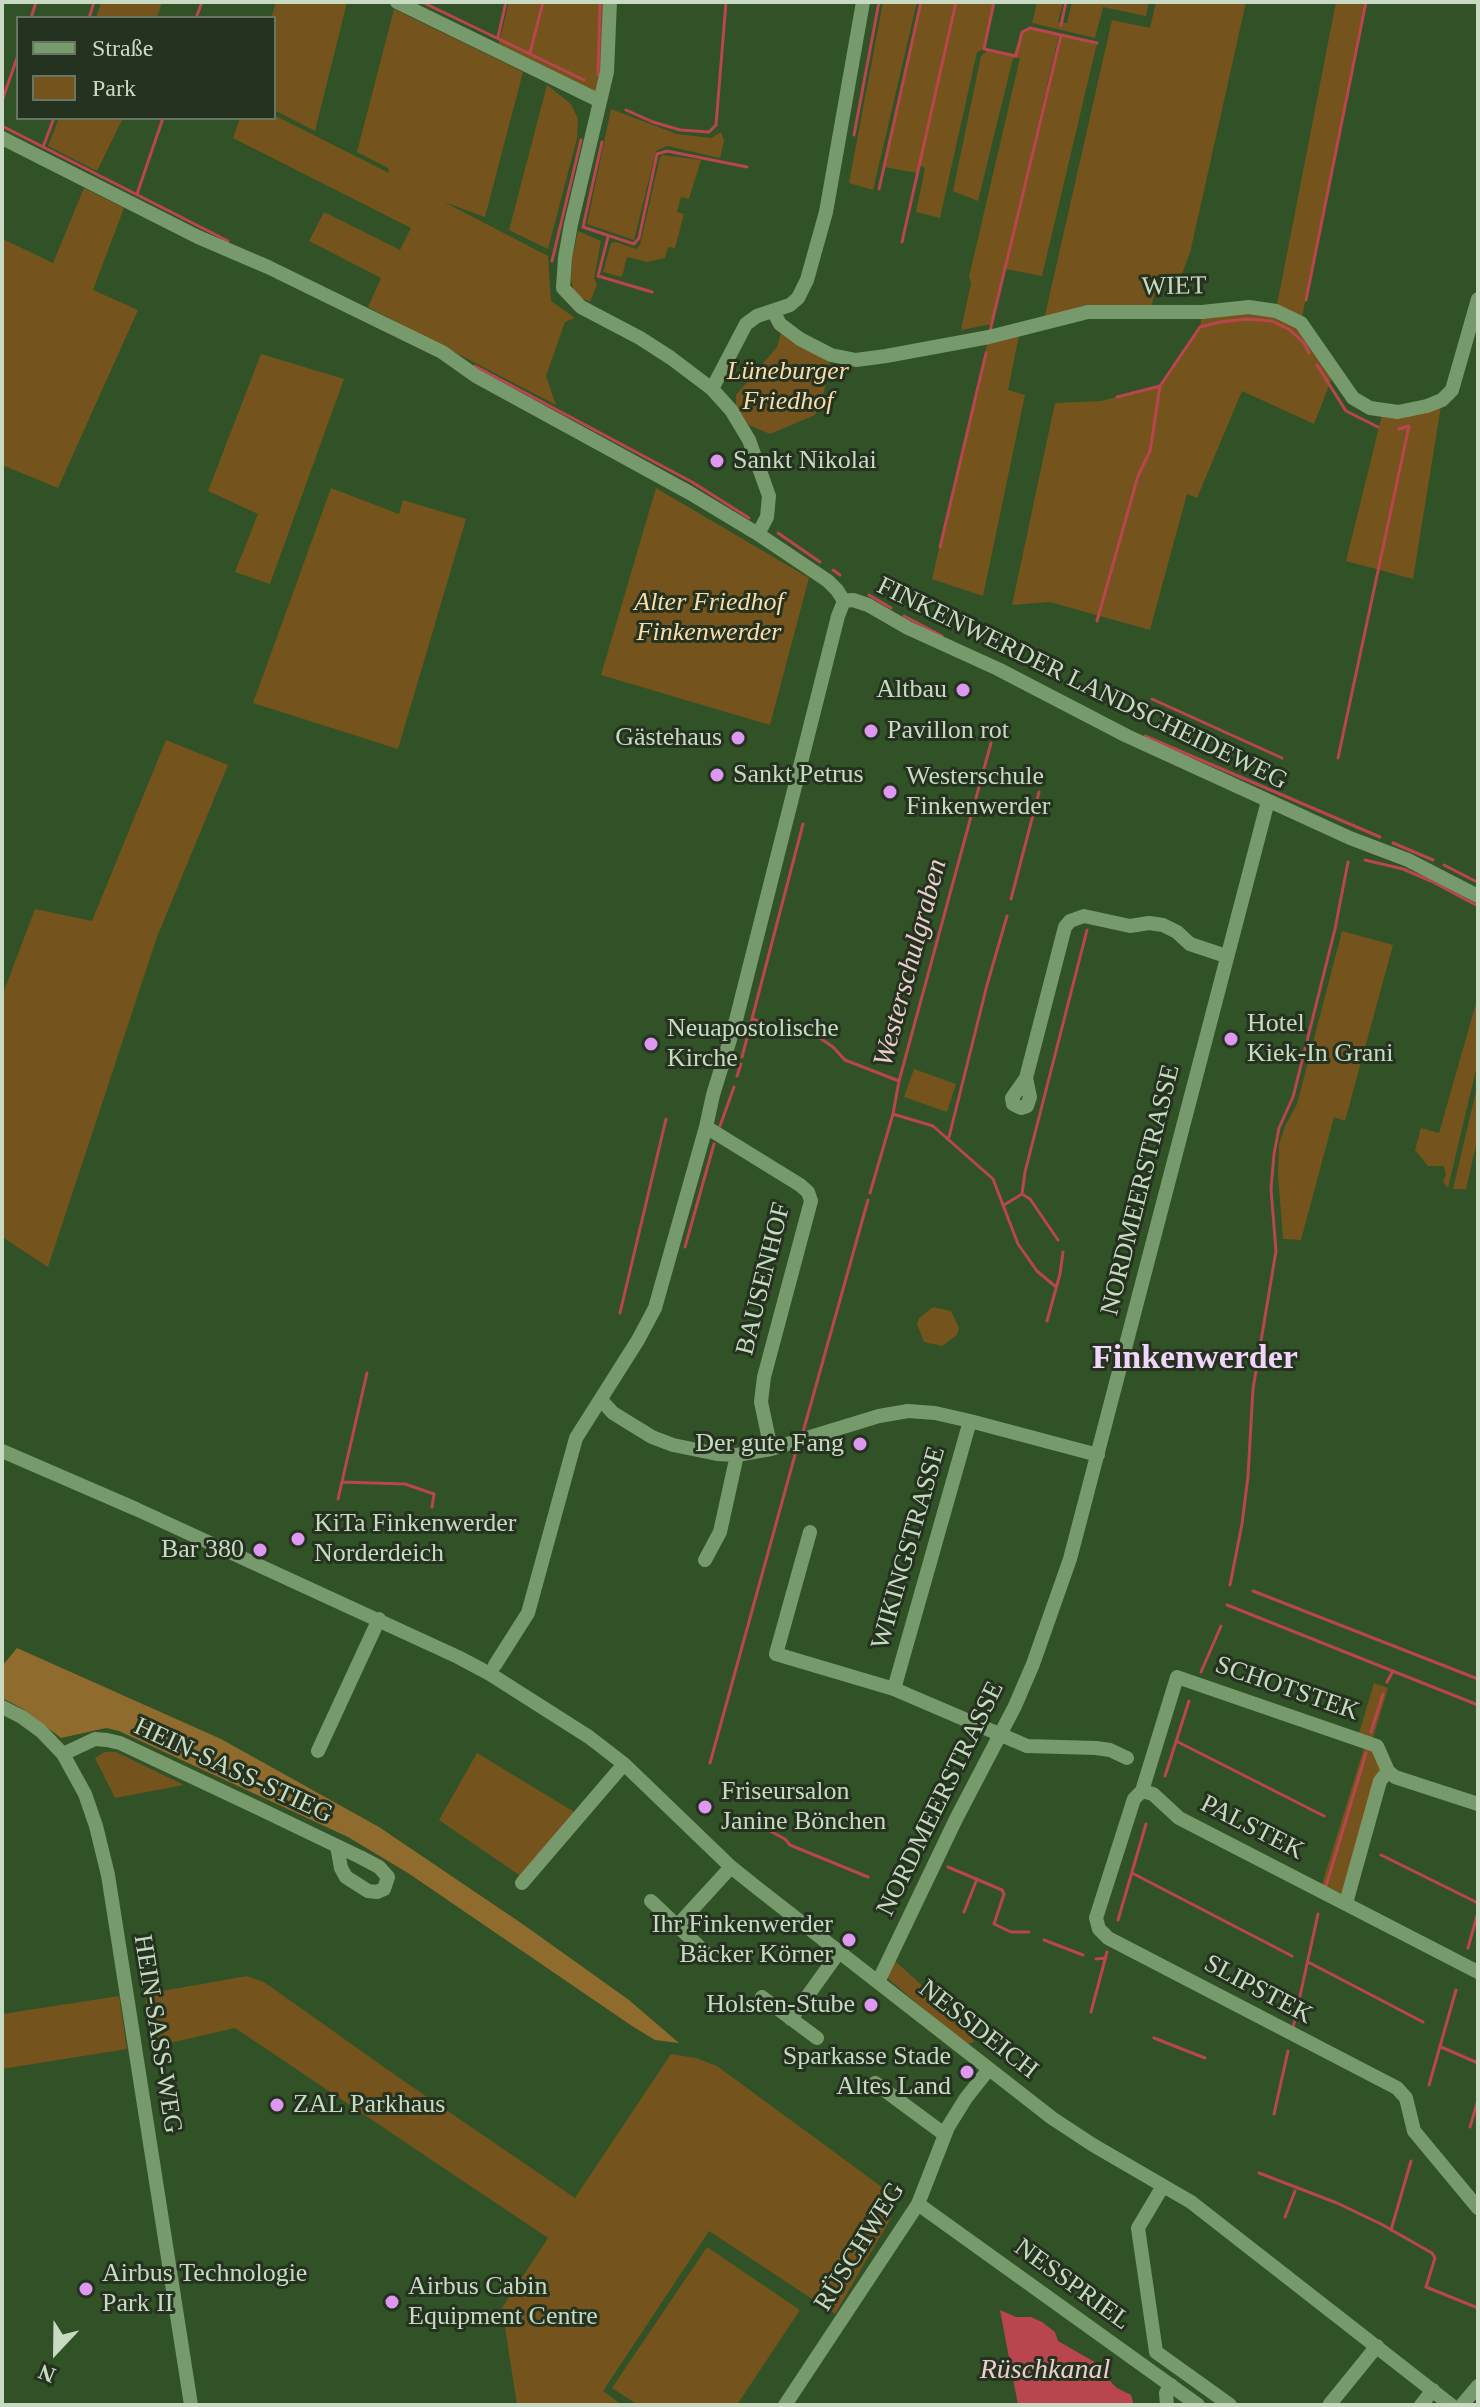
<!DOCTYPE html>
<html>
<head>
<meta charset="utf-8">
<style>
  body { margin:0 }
  #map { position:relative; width:1480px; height:2407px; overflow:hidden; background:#315126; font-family:Georgia,serif }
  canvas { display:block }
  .frame { position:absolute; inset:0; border:4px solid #c8dbc2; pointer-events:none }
  .legend { position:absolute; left:16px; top:16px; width:260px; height:104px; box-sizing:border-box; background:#24321f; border:2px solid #667660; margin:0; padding:10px 14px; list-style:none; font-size:24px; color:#c8dbc2 }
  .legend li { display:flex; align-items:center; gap:16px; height:40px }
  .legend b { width:40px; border:2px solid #667660 }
  .north { position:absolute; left:16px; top:2311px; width:80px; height:80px; -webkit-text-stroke:6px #24321f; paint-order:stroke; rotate:202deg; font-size:22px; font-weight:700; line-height:32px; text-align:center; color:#c8dbc2 }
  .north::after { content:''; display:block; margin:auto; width:28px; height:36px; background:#c8dbc2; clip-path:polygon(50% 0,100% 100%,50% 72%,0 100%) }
</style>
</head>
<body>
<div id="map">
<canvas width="1480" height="2407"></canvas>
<div class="frame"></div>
<ul class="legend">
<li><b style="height:10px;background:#779a6c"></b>Straße</li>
<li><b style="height:22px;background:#74541c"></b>Park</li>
</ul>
<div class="north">N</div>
</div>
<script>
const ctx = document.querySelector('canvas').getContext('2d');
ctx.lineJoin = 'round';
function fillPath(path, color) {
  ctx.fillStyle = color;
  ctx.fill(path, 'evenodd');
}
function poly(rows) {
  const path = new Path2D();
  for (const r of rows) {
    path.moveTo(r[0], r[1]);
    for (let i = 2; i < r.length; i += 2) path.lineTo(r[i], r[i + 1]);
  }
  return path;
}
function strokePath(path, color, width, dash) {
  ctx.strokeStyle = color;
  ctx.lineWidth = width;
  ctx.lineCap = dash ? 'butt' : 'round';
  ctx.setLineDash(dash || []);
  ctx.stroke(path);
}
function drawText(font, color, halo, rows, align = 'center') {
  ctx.font = font + ' Georgia,serif';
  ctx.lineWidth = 6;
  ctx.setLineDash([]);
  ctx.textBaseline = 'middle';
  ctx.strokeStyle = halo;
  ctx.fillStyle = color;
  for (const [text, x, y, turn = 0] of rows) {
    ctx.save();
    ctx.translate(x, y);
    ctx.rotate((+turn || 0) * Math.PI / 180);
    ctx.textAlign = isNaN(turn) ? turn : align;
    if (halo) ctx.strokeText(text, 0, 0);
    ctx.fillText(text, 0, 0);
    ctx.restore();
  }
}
fillPath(poly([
  [101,2,162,2,157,18,96,18],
  [276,2,347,2,315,131,274,110,274,18,271,18],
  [509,2,610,2,600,101,497,51],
  [883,2,917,2,873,190,849,183],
  [922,2,994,2,984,49,977,52,940,218,916,212,925,168,919,165,917,173,884,167],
  [1037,2,1063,2,1058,22,1067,23,1072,2,1149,2,1146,16,1103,7,1095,38,1032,23],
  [1156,2,1246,2,1190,253,1177,286,1158,282,1150,312,1043,324,1112,20,1150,28],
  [1336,2,1366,3,1301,322,1335,370,1314,424,1242,391,1197,498,1187,494,1150,630,1050,602,1012,605,1055,403,1101,401,1160,386,1200,327,1202,312,1276,310],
  [394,9,523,72,485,217,444,202,548,256,551,301,575,318,565,322,546,376,556,405,368,307,381,278,309,241,324,212,400,250,411,228,233,138,240,118,274,118,274,115,389,173,388,168,357,152],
  [1030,28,1059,34,1027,172,1061,35,1097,43,1042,276,1005,269,992,324,961,330,971,283,969,277,1020,58,1013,58,978,201,953,191,981,56,988,50,1013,56,1022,32],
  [547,85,571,104,578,119,577,138,548,249,509,230],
  [611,109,677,134,711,138,721,132,724,141,720,158,667,146,656,151,634,240,587,224],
  [59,118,123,118,97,171,48,146],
  [663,155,701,160,689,199,681,197,677,212,684,214,675,248,668,247,665,258,647,262,627,257,622,277,603,272,611,243,616,242,636,249,640,245,660,157],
  [84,188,124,208,93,290,138,310,58,488,2,465,2,241,3,239,53,263],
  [578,231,601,241,594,279,597,284,590,302,575,294,571,281,572,259],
  [1020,330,1008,390,1025,395,983,596,932,579,989,337],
  [781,333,830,363,823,396,815,415,770,434,749,425,736,409,736,395,777,347],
  [261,354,344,379,270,584,235,572,258,514,208,491],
  [1442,400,1413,579,1346,561,1383,411],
  [331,488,399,514,403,500,466,519,398,749,253,703],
  [656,488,809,578,770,725,601,675],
  [166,740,228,765,157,937,48,1267,2,1237,2,996,35,909,92,921],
  [1342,931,1393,945,1345,1121,1334,1117,1301,1240,1283,1239,1278,1175,1279,1144,1285,1126,1297,1104],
  [1478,996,1478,1061,1448,1188,1443,1182,1446,1175,1444,1166,1428,1166,1415,1150,1421,1128,1439,1133],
  [914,1069,956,1084,947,1112,904,1097],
  [1478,1083,1478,1137,1466,1189,1453,1189],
  [933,1307,951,1311,959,1328,957,1335,942,1346,924,1342,917,1324,919,1318],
  [1374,1683,1388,1688,1373,1738,1359,1733],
  [1364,1748,1377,1752,1381,1769,1343,1894,1322,1884],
  [105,1752,116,1752,184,1785,115,1798,95,1758],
  [477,1753,576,1813,522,1877,439,1820],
  [895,1961,935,1997,973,2038,974,2042,968,2044,951,2032,886,1977],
  [247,1976,264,1982,398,2077,575,2198,671,2054,696,2058,717,2066,890,2193,891,2218,835,2314,709,2231,603,2391,622,2405,517,2405,502,2308,548,2238,235,2028,152,2047,145,1994],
  [119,1996,127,2049,2,2069,2,2014],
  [707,2247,800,2310,737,2405,638,2405,612,2388]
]), '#74541c');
fillPath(poly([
  [17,1648,221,1739,379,1827,524,1925,629,2000,679,2043,655,2040,632,2026,408,1873,348,1837,119,1731,106,1728,61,1738,23,1709,2,1698,2,1666]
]), '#8f6b2e');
fillPath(poly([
  [1000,2310,1016,2317,1031,2317,1042,2322,1055,2332,1058,2341,1105,2368,1111,2382,1117,2388,1131,2395,1134,2405,1018,2405]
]), '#b9454f');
strokePath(poly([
  [422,2,584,80],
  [994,2,984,49,1016,56,1022,32,1030,28,1097,43],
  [31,18,36,2],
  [89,18,94,2],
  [196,18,202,2],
  [1061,25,1066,2],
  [498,37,506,2],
  [530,53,543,2],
  [598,75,600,2],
  [2,101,18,55],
  [626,110,653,122,680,130,709,132,716,125,726,2],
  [2,126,228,241],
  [854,135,879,2],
  [602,142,583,227,634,244,639,238,657,154,667,151,747,167],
  [43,147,54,118],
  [879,189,921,2],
  [137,194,163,118],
  [608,237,598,276,652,292],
  [902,242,956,2],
  [552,261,581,140],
  [1306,300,1366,2],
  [990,331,1061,35],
  [1317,365,1346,411,1378,427],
  [475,366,692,482,749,518],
  [1117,397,1160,386,1200,327,1220,322,1247,319,1272,321,1290,330,1304,343,1309,353],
  [778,533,820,562],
  [940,547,986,353],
  [833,570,840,575],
  [869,595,891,608],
  [904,616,942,636],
  [1097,621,1138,476,1150,451,1160,386],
  [1152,699,1282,758],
  [1145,736,1380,837],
  [1338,758,1409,426,1399,429],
  [1393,843,1433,860],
  [1365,860,1403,869,1431,881,1478,906],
  [1444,865,1475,881],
  [1011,899,1039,792],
  [752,1019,820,1038,833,1047,845,1060,899,1081],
  [742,1057,803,824],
  [737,1076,741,1064],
  [893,1114,933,1126,993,1179,1018,1244,1037,1271,1056,1287],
  [720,1126,734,1087],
  [949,1137,987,985,1007,916],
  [870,1193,893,1114,899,1081,991,743],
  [1022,1194,1025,1172,1087,930],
  [1004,1205,1022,1194,1030,1199,1058,1240],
  [685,1247,714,1144],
  [620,1313,666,1119],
  [1047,1321,1060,1274,1063,1252],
  [803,1432,868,1200],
  [342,1482,405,1484,434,1494,432,1507],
  [338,1499,367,1373],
  [1230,1585,1242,1524,1248,1476,1253,1389,1276,1251,1271,1189,1274,1154,1279,1128,1293,1097,1335,929,1348,862],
  [1253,1591,1478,1679],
  [1227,1605,1478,1705],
  [1201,1672,1221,1626],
  [1387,1682,1393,1671],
  [1371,1732,1383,1694],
  [1176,1741,1324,1816],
  [710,1763,795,1455],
  [1165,1776,1189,1701],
  [770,1831,785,1839,790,1845,868,1877],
  [1381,1855,1478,1903],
  [948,1867,1002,1890,1004,1894,994,1924,1011,1932,1029,1932],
  [1132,1873,1292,1956],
  [1326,1886,1366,1753],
  [964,1912,977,1879],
  [1118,1920,1146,1824],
  [1044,1940,1083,1955],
  [1468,1948,1478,1912],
  [1096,1959,1106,1958],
  [1308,1962,1423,2022],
  [1091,2012,1107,1952],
  [1293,2028,1318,1914],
  [1154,2038,1205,2058],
  [1441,2047,1478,2063],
  [1429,2085,1456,1990],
  [1274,2114,1288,2051],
  [1470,2127,1478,2100],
  [1259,2173,1337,2203,1381,2224,1432,2253,1435,2258,1426,2287,1478,2308],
  [1285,2217,1295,2191],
  [1391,2230,1411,2161]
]), '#b9454f', 3);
strokePath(poly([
  [397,2,600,101],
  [610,2,607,72,571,224,565,258,563,288,581,307,640,338,671,358,712,389,731,410,749,440,769,496,767,517,758,534],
  [2,138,198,237,268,267,442,352,476,376,690,493,758,534,828,581,837,590,844,601],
  [773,311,780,324,800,339,831,355,856,360,886,356,989,337,1088,312,1202,312,1249,307,1276,311,1301,323,1353,398,1370,408,1398,412,1427,406,1442,400,1452,390,1478,299],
  [712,389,746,324,757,316,790,305,798,298,807,280,826,212,863,2],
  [844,601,853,600,868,605,908,628,998,669,1127,736,1350,838,1408,860,1478,896],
  [1026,1078,1030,1097,1027,1106,1021,1108,1013,1104,1012,1098,1026,1078,1065,927,1070,921,1084,916,1130,926,1149,923,1163,925,1177,932,1190,944,1226,956],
  [706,1127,800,1185,808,1192,811,1201,764,1377,761,1402,771,1449],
  [601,1400,613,1413,652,1437,673,1445,717,1454,737,1455,771,1449,879,1416,908,1411,935,1413,970,1421,1098,1455],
  [2,1451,136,1509,458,1657,490,1674,589,1737,624,1764,731,1867,756,1887,1052,2118,1093,2145,1191,2202,1451,2405],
  [810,1532,776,1654,894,1689,1027,1746,1096,1748,1110,1750,1127,1758],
  [705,1560,720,1532,737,1455],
  [495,1665,528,1613,576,1438,638,1340,655,1308,706,1127,713,1095,736,1020,838,616,844,601],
  [894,1689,970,1421],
  [2,1707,22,1717,41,1731,63,1754,85,1794,96,1826,108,1875,191,2405],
  [318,1751,379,1619],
  [63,1754,95,1739,107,1740,120,1743,258,1808,337,1846,360,1857,379,1867,388,1877,384,1889,377,1892,368,1891,346,1877,341,1868,337,1846],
  [1142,1791,1153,1794,1179,1818,1478,1972],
  [1478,1804,1395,1777,1388,1771,1377,1746,1177,1677,1142,1791,1134,1799,1096,1918,1099,1929,1108,1938,1397,2088,1406,2098,1414,2131,1478,2208],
  [522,1883,624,1764],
  [651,1901,705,1952],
  [1346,1903,1380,1781,1388,1771],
  [677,1926,731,1867],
  [878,1982,956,1819,1015,1706,1033,1664,1070,1559,1268,801],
  [762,1997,817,2038],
  [791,2019,839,1952],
  [875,2083,944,2134],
  [1163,2186,1138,2228,1156,2352,1230,2405],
  [918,2204,1198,2405],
  [1330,2404,1377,2346],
  [785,2405,918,2204,948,2127,966,2098,989,2069],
  [1167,2405,1166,2393,1171,2385],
  [1421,2405,1433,2390],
  [1462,2405,1478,2386]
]), '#779a6c', 14);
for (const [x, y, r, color] of [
  [717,461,8,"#de98f2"],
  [963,690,8,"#de98f2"],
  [871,731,8,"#de98f2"],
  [738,738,8,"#de98f2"],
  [717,775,8,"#de98f2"],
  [890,792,8,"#de98f2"],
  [1231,1039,8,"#de98f2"],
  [651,1044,8,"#de98f2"],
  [860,1444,8,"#de98f2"],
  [298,1539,8,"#de98f2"],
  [260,1550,8,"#de98f2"],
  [705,1807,8,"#de98f2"],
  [849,1940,8,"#de98f2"],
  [871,2005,8,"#de98f2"],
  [967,2072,8,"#de98f2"],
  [277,2105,8,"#de98f2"],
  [86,2289,8,"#de98f2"],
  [392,2302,8,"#de98f2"]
]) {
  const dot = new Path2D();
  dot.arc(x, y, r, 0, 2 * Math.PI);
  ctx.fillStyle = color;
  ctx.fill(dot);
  strokePath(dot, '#24321f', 3);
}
drawText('26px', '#c8dbc2', '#24321f', [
  ["WIET",1174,287,-1],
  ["FINKENWERDER LANDSCHEIDEWEG",1082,684,26],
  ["NORDMEERSTRASSE",1141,1190,-76],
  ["BAUSENHOF",764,1279,-76],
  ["WIKINGSTRASSE",909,1548,-74],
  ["SCHOTSTEK",1287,1689,19],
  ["HEIN-SASS-STIEG",233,1771,25],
  ["NORDMEERSTRASSE",941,1799,-64],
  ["PALSTEK",1252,1828,27],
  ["SLIPSTEK",1258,1990,28],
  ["NESSDEICH",978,2030,38],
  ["HEIN-SASS-WEG",157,2034,81],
  ["RÜSCHWEG",860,2247,-58],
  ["NESSPRIEL",1072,2285,36]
]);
drawText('italic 26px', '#fcdcab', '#24321f', [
  ["Lüneburger",788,372],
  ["Friedhof",788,402],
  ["Alter Friedhof",709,603],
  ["Finkenwerder",709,633]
]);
drawText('26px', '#c8dbc2', '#24321f', [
  ["Sankt Nikolai",733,461],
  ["Altbau",947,690,"right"],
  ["Pavillon rot",887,731],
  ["Gästehaus",722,738,"right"],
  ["Sankt Petrus",733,775],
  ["Westerschule",906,777],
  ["Finkenwerder",906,807],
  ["Hotel",1247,1024],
  ["Kiek-In Grani",1247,1054],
  ["Neuapostolische",667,1029],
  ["Kirche",667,1059],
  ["Der gute Fang",844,1444,"right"],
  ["KiTa Finkenwerder",314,1524],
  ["Norderdeich",314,1554],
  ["Bar 380",244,1550,"right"],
  ["Friseursalon",721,1792],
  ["Janine Bönchen",721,1822],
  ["Ihr Finkenwerder",833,1925,"right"],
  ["Bäcker Körner",833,1955,"right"],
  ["Holsten-Stube",855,2005,"right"],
  ["Sparkasse Stade",951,2057,"right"],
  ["Altes Land",951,2087,"right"],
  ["ZAL Parkhaus",293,2105],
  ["Airbus Technologie",102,2274],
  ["Park II",102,2304],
  ["Airbus Cabin",408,2287],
  ["Equipment Centre",408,2317]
], 'left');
drawText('italic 28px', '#edcdcd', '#24321f', [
  ["Westerschulgraben",911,963,-75],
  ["Rüschkanal",1045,2371]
]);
drawText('bold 34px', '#f2d5fb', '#24321f', [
  ["Finkenwerder",1195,1359]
]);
</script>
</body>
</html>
